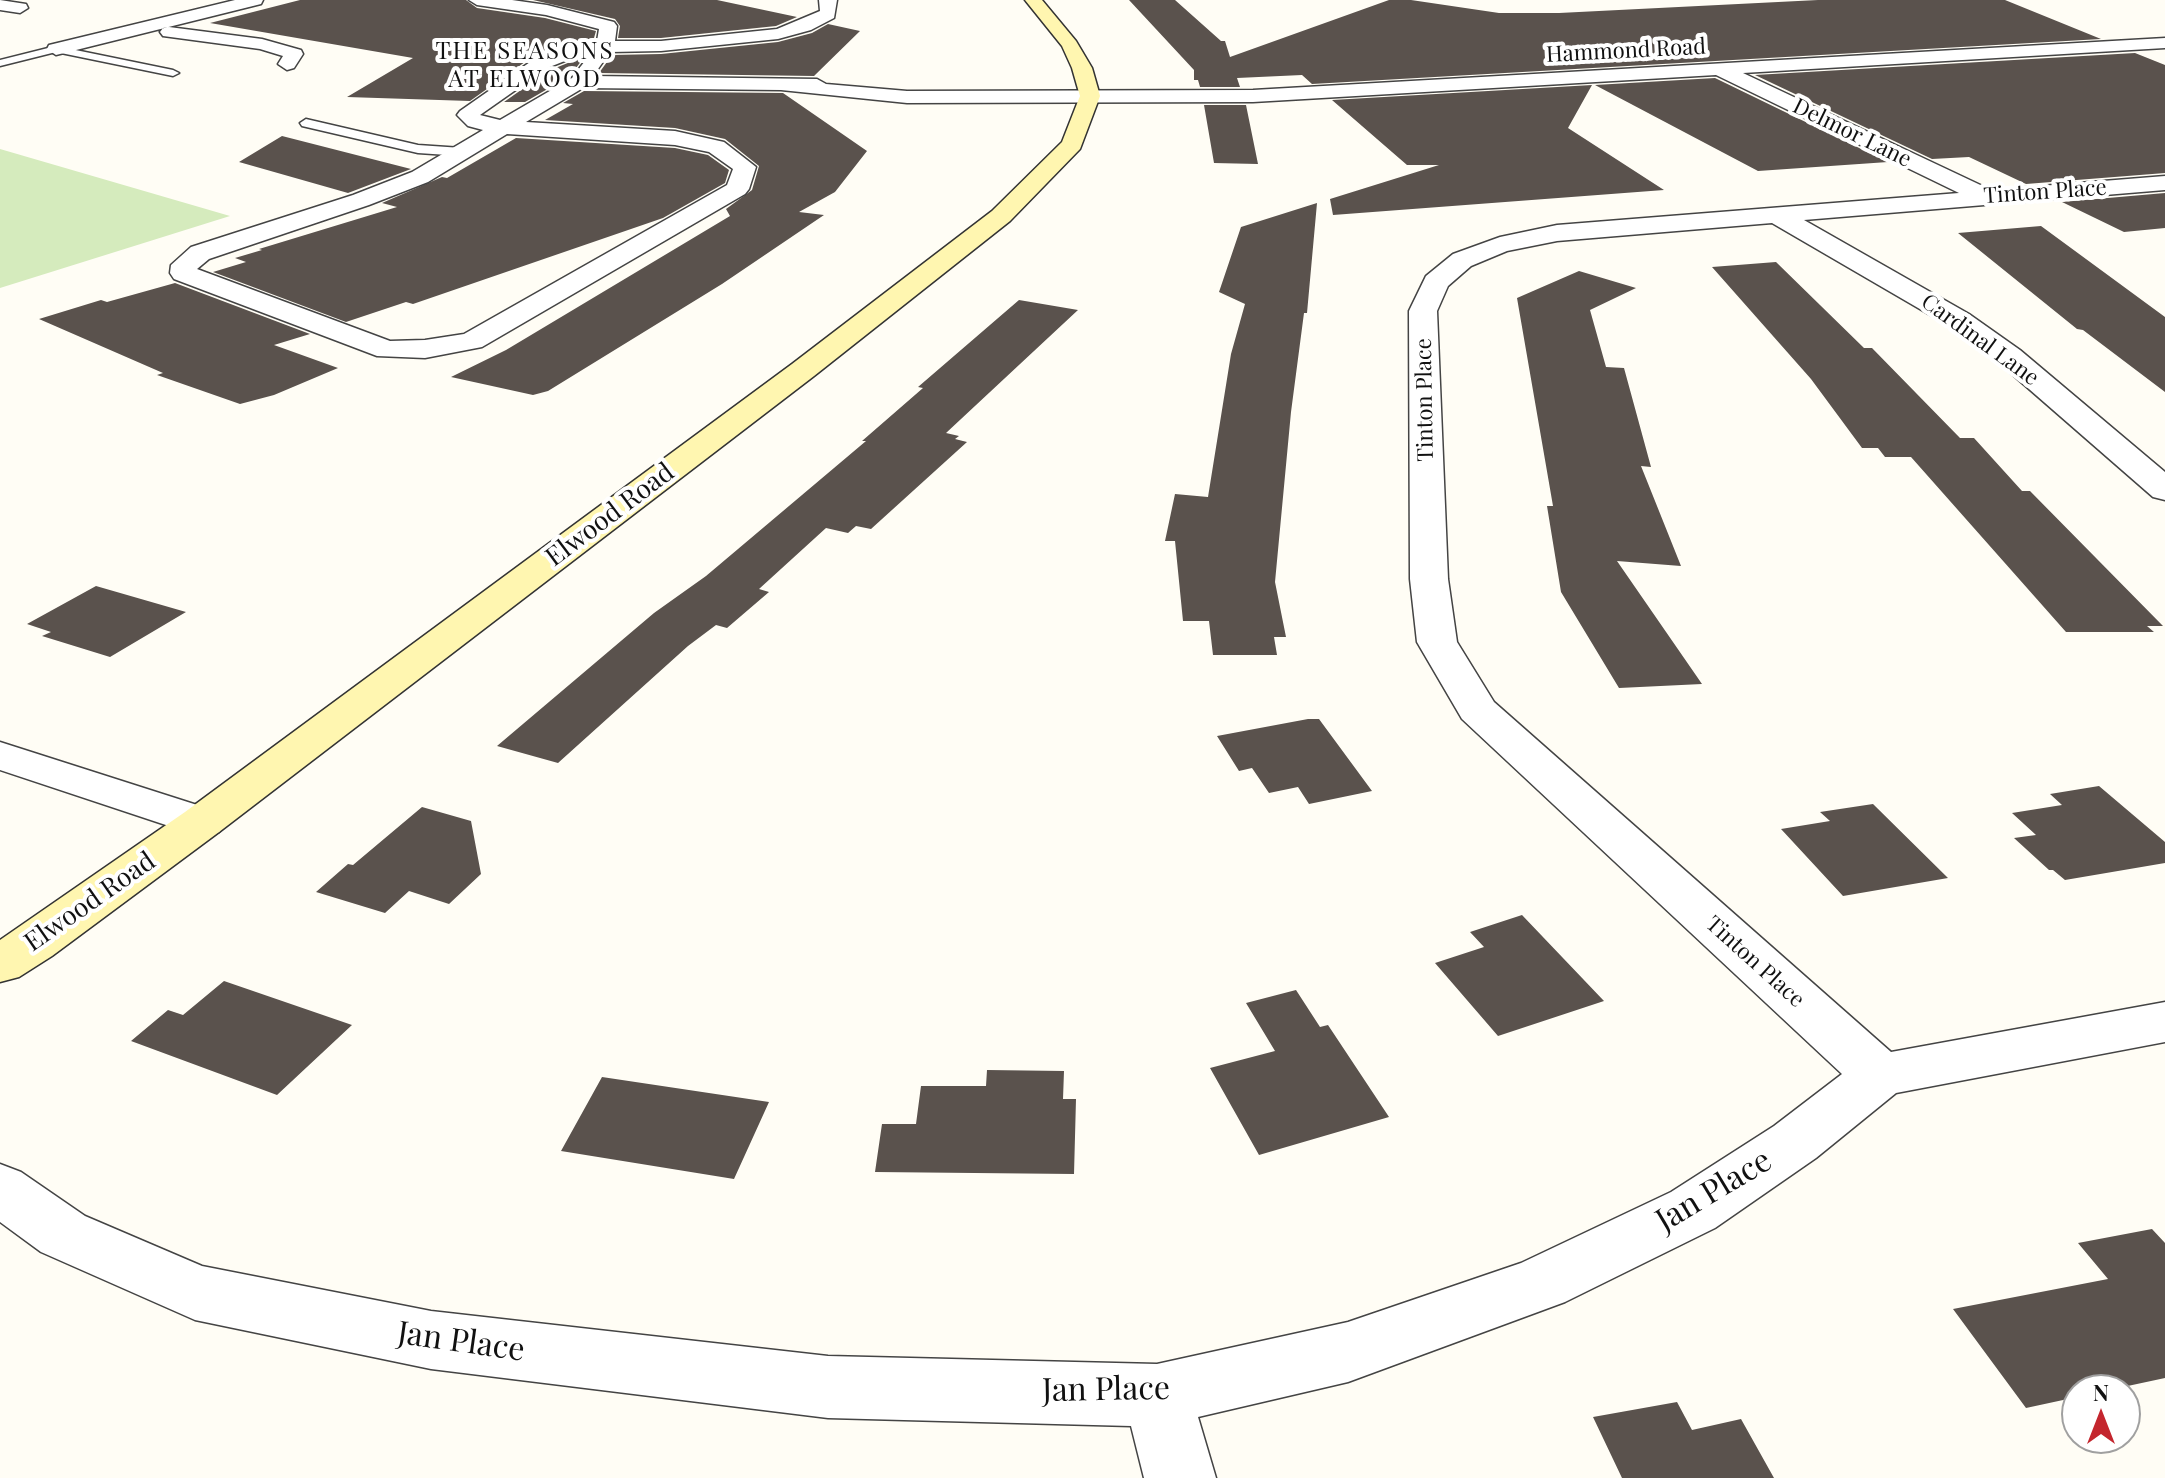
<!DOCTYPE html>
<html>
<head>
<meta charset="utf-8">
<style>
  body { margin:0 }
  #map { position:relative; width:2165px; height:1478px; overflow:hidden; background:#fffdf5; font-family:"Playfair Display",serif }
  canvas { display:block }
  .north { position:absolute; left:2061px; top:1374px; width:80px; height:80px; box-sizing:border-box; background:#fff; border:2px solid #a0a0a0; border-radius:50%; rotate:0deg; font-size:22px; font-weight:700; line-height:32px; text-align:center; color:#111 }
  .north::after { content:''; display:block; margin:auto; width:28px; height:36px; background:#c4262e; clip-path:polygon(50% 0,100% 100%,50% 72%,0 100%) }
</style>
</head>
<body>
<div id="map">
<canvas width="2165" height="1478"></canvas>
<div class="north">N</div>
</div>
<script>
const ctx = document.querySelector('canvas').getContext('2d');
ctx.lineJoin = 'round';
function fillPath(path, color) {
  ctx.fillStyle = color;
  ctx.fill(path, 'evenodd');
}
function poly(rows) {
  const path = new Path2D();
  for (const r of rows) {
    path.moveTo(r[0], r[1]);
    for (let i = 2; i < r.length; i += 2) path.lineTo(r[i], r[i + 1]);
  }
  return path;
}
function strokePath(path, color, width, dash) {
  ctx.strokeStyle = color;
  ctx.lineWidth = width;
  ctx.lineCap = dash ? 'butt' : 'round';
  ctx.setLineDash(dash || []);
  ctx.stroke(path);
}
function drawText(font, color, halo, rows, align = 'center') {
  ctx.font = font + ' "Playfair Display",serif';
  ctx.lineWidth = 8;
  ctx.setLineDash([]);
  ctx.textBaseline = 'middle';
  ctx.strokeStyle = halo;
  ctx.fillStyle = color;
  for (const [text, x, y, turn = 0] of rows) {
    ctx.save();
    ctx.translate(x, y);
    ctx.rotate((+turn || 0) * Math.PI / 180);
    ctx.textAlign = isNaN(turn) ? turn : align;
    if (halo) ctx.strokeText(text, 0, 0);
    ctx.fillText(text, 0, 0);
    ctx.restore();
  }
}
fillPath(poly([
  [0,149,230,216,0,288]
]), '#d5ebbd');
fillPath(poly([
  [300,0,466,0,477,8,545,18,596,31,594,38,556,45,532,57,470,101,347,97,413,58,210,23],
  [533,0,717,0,797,17,776,26,661,38,618,38,620,26,615,19],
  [1129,0,1175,0,1221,41,1225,41,1230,57,1389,0,1411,0,1499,13,1559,13,1818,0,2005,0,2101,39,1312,84,1302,75,1237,78,1240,87,1200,87,1198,80,1194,80,1194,70],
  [828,24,860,31,814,76,599,73,612,55,661,54,778,42,812,33],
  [2135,53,2165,65,2165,173,2026,184,1969,157,1932,159,1755,75],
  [585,56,570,76,525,102,504,102,548,71],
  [1715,78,1888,162,1758,171,1595,85],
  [1592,85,1568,128,1664,190,1333,215,1330,199,1439,165,1407,165,1332,100],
  [584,91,783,93,867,151,835,192,799,212,824,215,722,284,548,391,533,395,451,377,506,350,730,216,726,209,752,190,759,166,725,139,675,128,545,120,573,104,563,103],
  [1204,105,1246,105,1258,164,1214,163],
  [282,136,411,169,348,193,239,162],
  [516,138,675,148,708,155,729,170,725,183,663,218,413,304,406,302,346,322,213,272,246,262,235,258,262,250,259,249,397,207,382,203,442,177,447,178],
  [2165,193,2165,228,2124,232,2062,202],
  [1317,203,1307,313,1304,313,1291,412,1275,582,1286,637,1274,637,1277,655,1213,655,1209,621,1183,621,1175,541,1165,541,1175,494,1208,497,1231,354,1245,304,1219,292,1241,227],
  [2041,226,2165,317,2165,392,2083,330,2077,329,1958,233],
  [1776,262,1864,348,1872,348,1960,438,1974,438,2022,491,2030,491,2163,626,2147,626,2154,632,2066,632,1911,457,1885,457,1878,448,1862,448,1811,379,1712,267],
  [1579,271,1636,288,1590,310,1606,367,1624,368,1651,467,1641,466,1681,566,1617,561,1702,684,1619,688,1561,592,1547,506,1553,506,1517,298],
  [175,283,310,334,274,345,338,368,274,395,240,404,157,375,163,373,39,319,101,300,107,302],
  [1019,300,1078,310,946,433,959,436,955,439,967,442,871,529,856,526,848,533,826,528,759,589,769,592,727,628,716,625,688,646,558,763,497,746,654,613,706,576,866,441,862,441,923,388,918,387],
  [96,586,186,612,110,657,42,636,51,632,27,624],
  [1308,719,1319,719,1372,791,1309,804,1298,787,1269,793,1252,768,1239,771,1217,736],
  [2099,786,2165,842,2165,863,2065,880,2053,870,2049,870,2014,838,2036,835,2012,813,2062,805,2050,794],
  [1873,804,1948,878,1843,896,1781,829,1830,821,1820,812],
  [422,807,471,821,481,874,449,904,409,891,385,913,316,892,348,864,353,865],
  [1522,915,1604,1001,1498,1036,1435,963,1484,947,1470,932],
  [224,981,352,1025,277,1095,131,1041,168,1010,183,1015],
  [1296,990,1320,1027,1328,1025,1389,1117,1259,1155,1210,1068,1275,1051,1246,1003],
  [987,1070,1064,1071,1063,1099,1076,1099,1074,1174,875,1172,882,1124,916,1124,921,1086,986,1086],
  [602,1077,769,1102,734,1179,561,1151],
  [2152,1229,2165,1243,2165,1378,2109,1390,2077,1390,2077,1397,2026,1408,1953,1309,2108,1279,2078,1243],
  [1677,1402,1692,1430,1741,1419,1774,1478,1622,1478,1593,1417]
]), '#5a524d');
const lane = poly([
  [56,46,173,70,179,73,173,76,56,52,0,66,0,60,56,46],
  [306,119,418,145,462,148,469,152,462,156,418,153,302,126,300,123,306,119]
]);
const street = poly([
  [0,0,26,4,28,8,20,13,0,10,0,0],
  [235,0,263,0,261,4,56,55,47,49,49,45,235,0],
  [469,0,512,0,547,5,614,22,617,26,615,41,661,41,777,29,820,11,819,0,837,0,834,18,811,30,778,39,661,51,610,52,593,76,817,79,826,84,907,91,1253,90,2165,38,2165,48,1743,73,1991,190,2165,176,2165,190,1804,220,1969,314,2020,350,2165,472,2165,500,2153,497,1998,362,1949,326,1772,223,1557,241,1507,251,1471,266,1448,286,1437,311,1448,579,1457,642,1494,702,1891,1052,2165,1002,2165,1042,1896,1093,1816,1158,1715,1228,1565,1302,1348,1382,1198,1417,1216,1478,1144,1478,1131,1426,828,1418,431,1369,195,1320,41,1252,0,1222,0,1164,21,1172,85,1216,202,1266,431,1311,828,1356,1157,1364,1348,1322,1521,1263,1671,1192,1774,1126,1842,1074,1462,719,1417,642,1410,579,1409,311,1426,276,1453,254,1500,237,1557,225,1959,193,1716,75,1253,102,907,103,781,90,583,88,526,122,675,131,724,142,756,167,749,189,745,194,482,347,425,358,377,356,174,279,170,273,171,265,191,247,353,195,412,172,483,130,468,126,457,115,460,111,533,60,557,48,597,41,599,29,546,15,477,5,469,0],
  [585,53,591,53,572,78,500,120,480,115,547,68,585,53],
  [507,134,675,145,709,152,733,169,727,185,464,334,425,340,390,341,197,269,209,259,369,205,428,182,507,134],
  [169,27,262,39,301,50,303,54,294,68,287,70,278,64,283,56,260,49,163,36,160,32,163,28,169,27],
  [0,742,219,812,226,822,219,832,202,837,0,770,0,742]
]);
const secondary = poly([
  [1025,0,1042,0,1076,41,1092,68,1100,96,1080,149,1010,221,814,376,219,832,52,956,19,977,0,982,0,940,185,812,792,364,992,211,1062,142,1080,96,1072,68,1062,46,1025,0]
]);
strokePath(lane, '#444', 3);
strokePath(street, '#444', 3);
strokePath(secondary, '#333', 3);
fillPath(lane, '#fff');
fillPath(street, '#fff');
fillPath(secondary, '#fff6b0');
drawText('22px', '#111', '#fff', [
  ["Hammond Road",1626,51,-3],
  ["Delmor Lane",1852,133,26],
  ["Tinton Place",2045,192,-4],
  ["Cardinal Lane",1980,340,36],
  ["Tinton Place",1425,400,-91],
  ["Tinton Place",1755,962,42]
]);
ctx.letterSpacing = '2px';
drawText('24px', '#111', '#fff', [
  ["THE SEASONS",525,52],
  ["AT ELWOOD",525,80]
]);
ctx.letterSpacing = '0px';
drawText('26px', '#111', '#fff', [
  ["Elwood Road",610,515,-37],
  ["Elwood Road",90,902,-35]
]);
drawText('32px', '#111', '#fff', [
  ["Jan Place",1714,1191,-31],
  ["Jan Place",461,1342,8],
  ["Jan Place",1106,1390,-1]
]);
</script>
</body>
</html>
